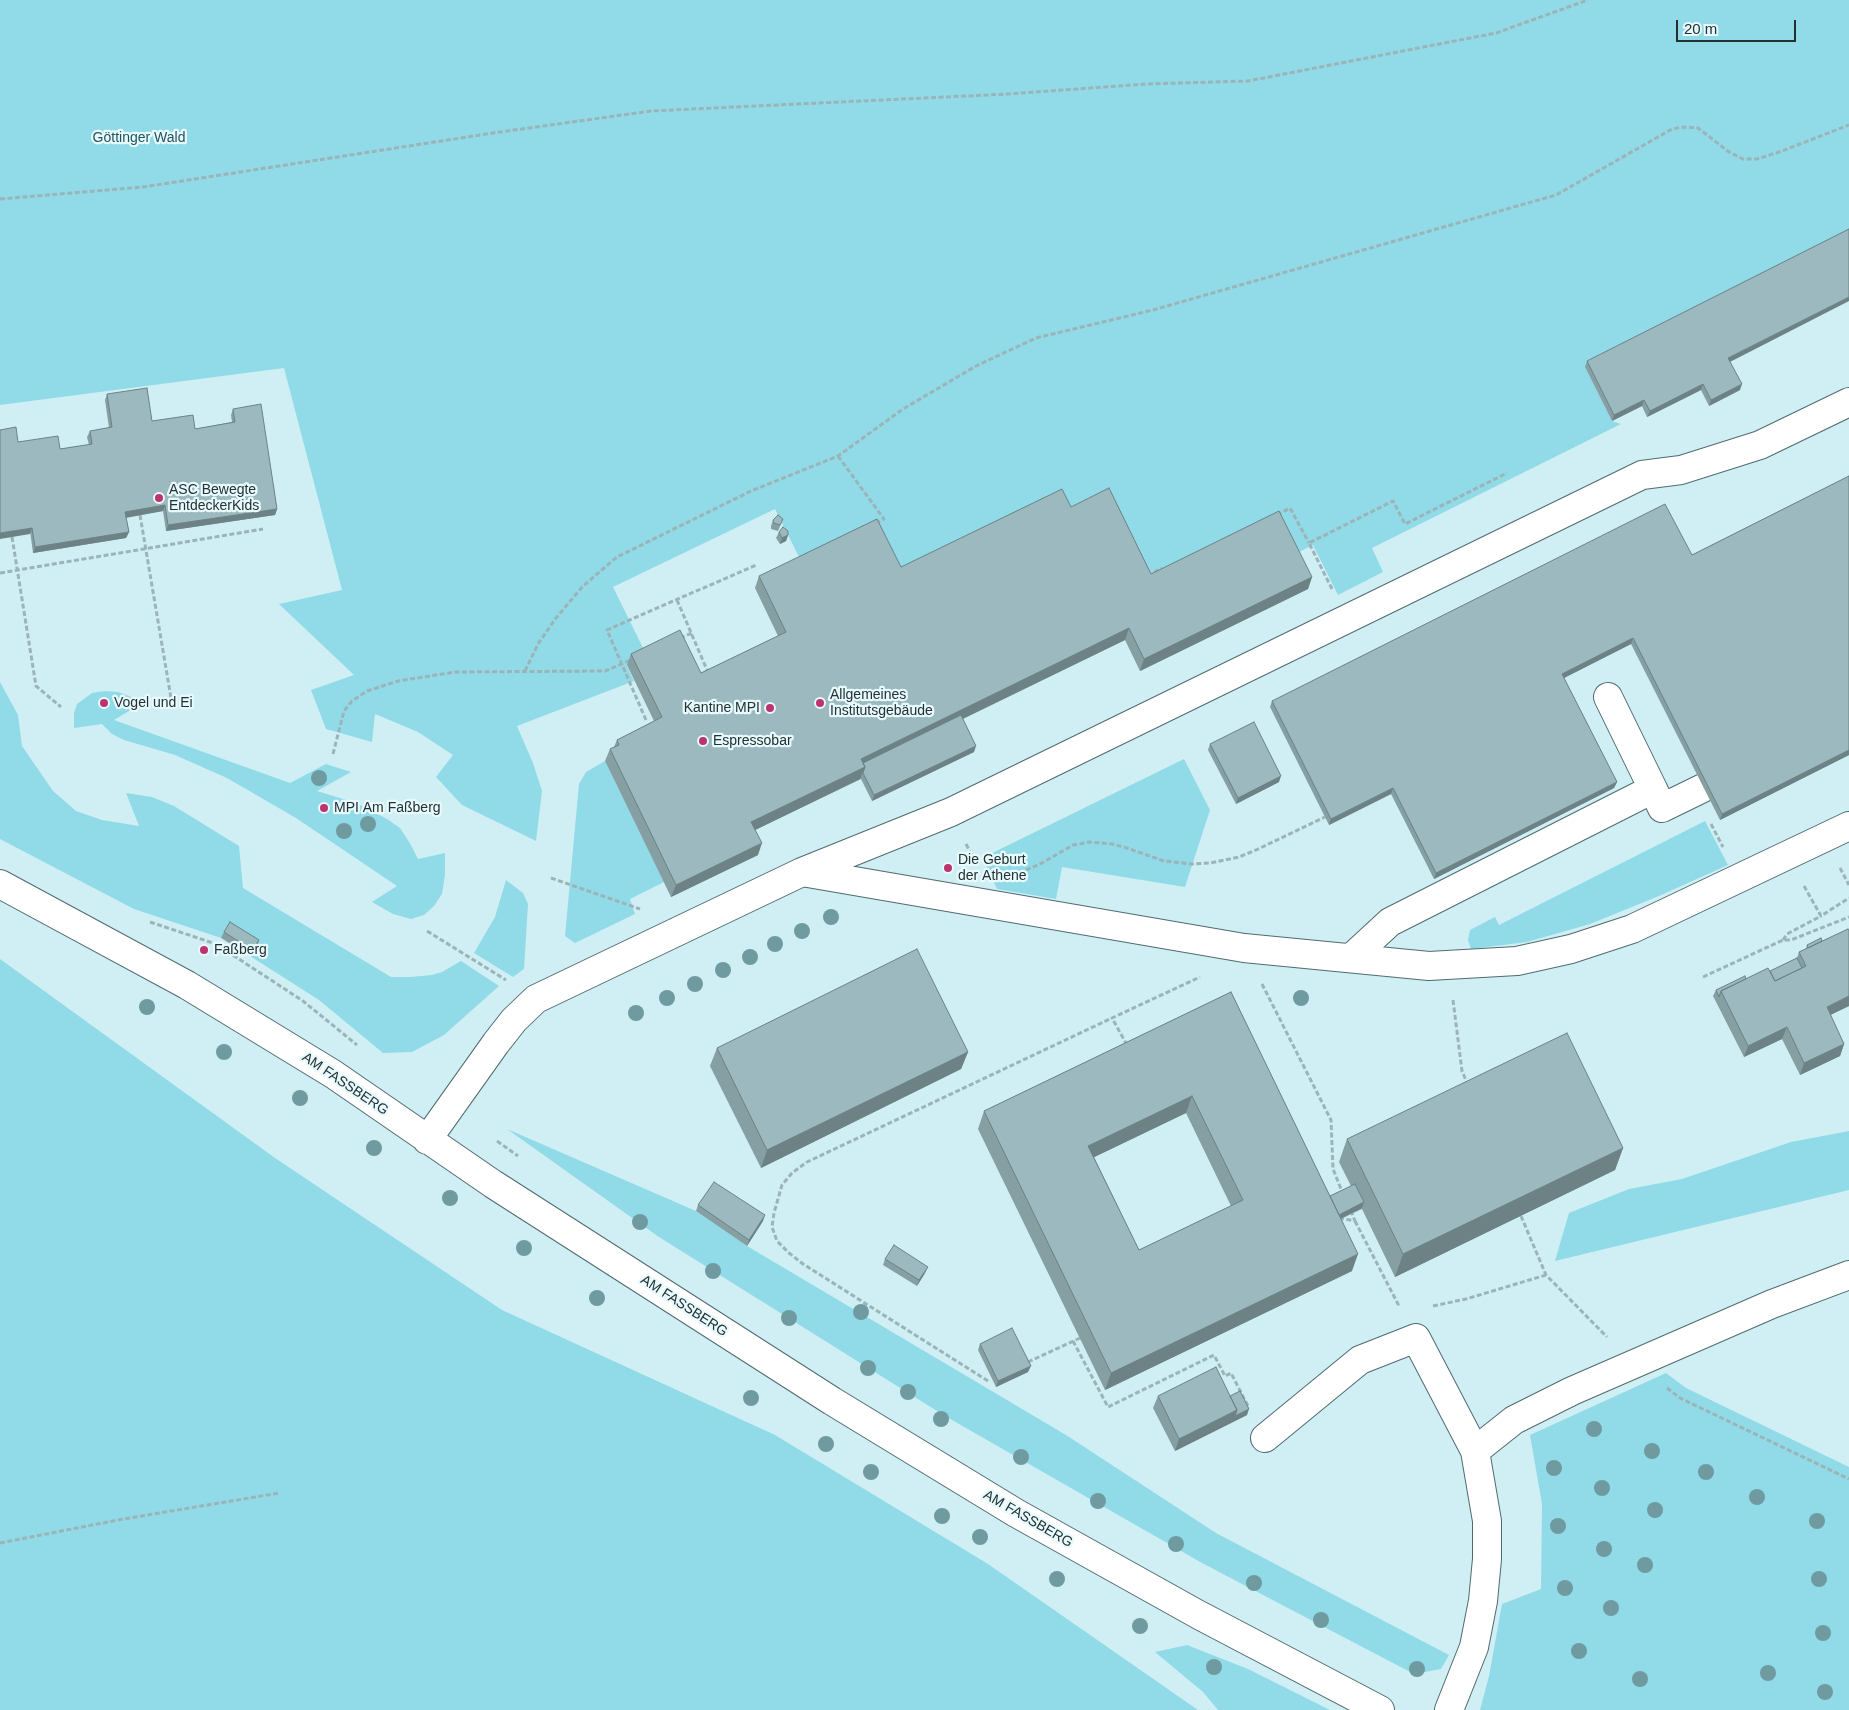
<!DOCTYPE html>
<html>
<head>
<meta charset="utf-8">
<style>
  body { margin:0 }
  #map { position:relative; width:1849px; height:1710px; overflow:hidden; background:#d0eff4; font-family:Arial,sans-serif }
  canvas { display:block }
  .scale { position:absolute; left:1676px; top:20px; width:120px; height:22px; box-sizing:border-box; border:2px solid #243032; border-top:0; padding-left:6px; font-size:15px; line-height:18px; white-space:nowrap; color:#243032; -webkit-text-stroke:4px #e7fafd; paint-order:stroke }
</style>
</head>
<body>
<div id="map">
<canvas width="1849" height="1710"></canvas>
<div class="scale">20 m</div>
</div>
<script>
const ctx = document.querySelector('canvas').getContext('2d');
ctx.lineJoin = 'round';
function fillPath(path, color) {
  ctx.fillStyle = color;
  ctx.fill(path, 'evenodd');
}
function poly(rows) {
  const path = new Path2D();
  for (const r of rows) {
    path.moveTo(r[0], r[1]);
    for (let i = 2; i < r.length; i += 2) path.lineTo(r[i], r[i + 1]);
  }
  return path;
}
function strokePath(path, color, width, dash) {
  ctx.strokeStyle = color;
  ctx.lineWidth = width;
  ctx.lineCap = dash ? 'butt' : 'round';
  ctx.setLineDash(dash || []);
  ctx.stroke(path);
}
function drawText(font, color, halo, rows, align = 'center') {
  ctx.font = font + ' Arial,sans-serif';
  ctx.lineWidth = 4.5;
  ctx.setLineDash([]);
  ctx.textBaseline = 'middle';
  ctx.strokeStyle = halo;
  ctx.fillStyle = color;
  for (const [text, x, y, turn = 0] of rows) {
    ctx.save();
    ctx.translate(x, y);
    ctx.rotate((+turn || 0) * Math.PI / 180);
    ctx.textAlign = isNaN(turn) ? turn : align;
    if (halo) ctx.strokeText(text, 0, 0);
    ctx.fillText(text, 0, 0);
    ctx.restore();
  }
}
fillPath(poly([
  [0,0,1849,0,1849,239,1585,367,1612,421,1621,424,1372,548,1383,572,1338,595,1313,545,1291,556,1147,585,896,579,803,565,775,509,613,587,647,656,627,666,634,681,517,726,533,763,542,791,536,841,462,805,436,777,453,755,418,732,375,714,372,742,326,729,311,690,354,675,279,604,342,590,284,368,0,405],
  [0,682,18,715,22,746,53,791,76,811,102,820,139,826,126,793,152,797,174,806,239,846,243,888,391,977,410,977,432,975,442,972,461,961,499,986,444,1035,412,1052,383,1053,319,1000,250,956,257,947,228,928,221,938,134,909,0,839],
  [105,691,118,692,144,702,114,720,290,783,326,764,351,772,317,791,356,803,387,819,400,828,411,845,418,859,445,853,445,875,442,894,434,906,424,915,411,919,393,914,372,902,397,886,296,818,227,778,175,755,124,740,112,734,102,724,74,728,74,713,77,704,92,693],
  [1184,759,1210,810,1185,887,1062,867,1056,899,997,889,982,858],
  [605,761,664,882,630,899,635,914,575,943,565,936,579,784,586,772],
  [1705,821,1728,865,1659,896,1590,924,1527,942,1471,949,1468,940,1470,930,1495,917,1499,925],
  [506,880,523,893,528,904,524,969,513,977,474,953,495,917],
  [0,959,275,1158,502,1310,775,1435,988,1564,1198,1710,0,1710],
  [507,1129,696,1211,747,1246,1066,1435,1216,1533,1449,1655,1441,1669,1414,1674,1202,1563,945,1416,659,1237],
  [1849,1131,1849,1190,1555,1261,1569,1213,1629,1189,1682,1179,1791,1142],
  [1666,1373,1686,1388,1849,1467,1849,1710,1480,1710,1489,1676,1502,1604,1541,1589,1542,1504,1530,1435],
  [1187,1645,1248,1669,1330,1710,1218,1710,1203,1692,1155,1652]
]), '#90dbe7');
const minor = poly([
  [1653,789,1662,808,1703,788],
  [802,872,1244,948,1429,966,1517,961,1571,949,1632,929,1849,826],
  [0,884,187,985,333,1074,493,1184,832,1401,1016,1513,1199,1615,1380,1710],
  [1351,958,1390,922,1653,789,1608,697],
  [427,1140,496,1043,514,1020,536,999,802,872,951,812,1642,475,1681,470,1760,445,1849,402],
  [1265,1438,1360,1360,1416,1338,1475,1451,1487,1521,1487,1559,1483,1601,1474,1647,1449,1710],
  [1475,1451,1514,1420,1572,1391,1772,1304,1849,1275]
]);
strokePath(minor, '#506b70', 30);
strokePath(poly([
  [0,199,143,187,493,133,651,111,1008,94,1146,84,1248,81,1496,33,1588,0],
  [838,456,884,519,875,524],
  [140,515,171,698],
  [1277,515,1290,508,1309,543],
  [12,537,36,686,61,707],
  [1154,572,1162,568],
  [0,573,263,529],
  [1332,589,1309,543,1393,501,1405,524,1507,473],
  [677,600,707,670],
  [680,638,692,633],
  [525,671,538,644,556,618,583,586,617,557,751,491,838,456,903,409,976,366,1036,338,1153,310,1556,195,1672,129,1684,127,1698,128,1729,152,1743,159,1757,159,1782,151,1849,125],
  [646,720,607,630,756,565],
  [333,754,344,711,352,701,367,691,398,681,455,672,605,671,631,660],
  [1711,824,1723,847],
  [966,844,977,865],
  [1840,868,1849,885],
  [1019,873,1042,863,1073,845,1090,842,1112,844,1124,847,1164,861,1192,864,1210,863,1239,857,1256,850,1325,817],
  [551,878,640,909],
  [1804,886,1821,916,1849,898],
  [150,922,216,944,303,1001,357,1045],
  [427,931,506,980],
  [1783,940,1787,934,1821,916],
  [1703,977,1783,940,1791,940,1849,917],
  [1262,984,1331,1120,1333,1169,1343,1194],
  [1453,1000,1462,1071,1468,1085],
  [1127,1045,1112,1018,1200,977],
  [497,1141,518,1156],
  [1521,1216,1546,1275,1607,1337],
  [1339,1218,1355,1221,1351,1211],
  [1355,1221,1399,1306],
  [1433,1306,1466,1299,1546,1275],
  [1073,1341,1108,1407,1214,1355,1225,1376,1231,1373,1249,1408],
  [1028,1362,1080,1338],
  [988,1381,803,1264,789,1253,777,1241,772,1227,774,1213,782,1185,792,1173,807,1162,1112,1018],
  [1667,1388,1680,1398,1849,1479],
  [0,1543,118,1520,279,1493]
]), '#9bb4b8', 3, [5, 2.5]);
strokePath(minor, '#fff', 28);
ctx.fillStyle = '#6e9aa0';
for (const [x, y] of [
  [319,778],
  [368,824],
  [344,831],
  [831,917],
  [802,931],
  [775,944],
  [750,957],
  [723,970],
  [695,984],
  [667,998],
  [1301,998],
  [147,1007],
  [636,1013],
  [224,1052],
  [300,1098],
  [374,1148],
  [450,1198],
  [640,1222],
  [524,1248],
  [713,1271],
  [597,1298],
  [861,1312],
  [789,1318],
  [868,1368],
  [908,1392],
  [751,1398],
  [941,1419],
  [1594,1429],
  [826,1444],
  [1652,1451],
  [1021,1457],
  [1554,1468],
  [871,1472],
  [1706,1472],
  [1602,1488],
  [1757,1497],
  [1098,1501],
  [1655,1510],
  [942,1516],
  [1817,1521],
  [1558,1526],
  [980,1537],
  [1176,1544],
  [1604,1549],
  [1645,1565],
  [1057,1579],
  [1819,1579],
  [1254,1583],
  [1565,1588],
  [1611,1608],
  [1321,1620],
  [1140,1626],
  [1823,1633],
  [1579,1651],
  [1214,1667],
  [1417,1669],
  [1768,1673],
  [1640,1679],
  [1825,1692]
]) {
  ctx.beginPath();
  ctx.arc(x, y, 8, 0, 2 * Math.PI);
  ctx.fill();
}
fillPath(poly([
  [1587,361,1730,362,1740,390,1709,406,1701,390,1647,417,1642,406,1612,421,1585,367],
  [107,394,152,421,195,429,232,422,231,415,233,409,277,509,275,515,166,531,163,511,126,518,129,532,126,538,33,553,18,442,60,449,89,445,87,437,90,431,109,428,105,400],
  [1849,476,1849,755,1720,820,1631,644,1564,678,1617,782,1614,788,1434,879,1391,794,1329,825,1270,707,1272,701,1692,555],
  [1071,507,1151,574,1312,577,1308,589,1140,671,1125,640,963,719,974,752,872,801,861,779,755,830,758,855,671,897,605,761,610,749,614,747,617,740,654,721,627,665,631,654,701,673,778,636,755,588,759,576,901,567],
  [783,519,778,531,771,529,771,526,773,520],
  [779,532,788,535,786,541,780,544,776,538],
  [1210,744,1279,782,1236,804,1208,750],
  [1849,931,1849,1006,1830,1015,1844,1044,1840,1056,1800,1075,1782,1039,1744,1057,1713,996,1716,990,1746,979,1770,971,1797,958,1799,952,1806,949,1807,945,1822,941],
  [224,932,259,940,257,946,250,956,221,938],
  [1231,992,1330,1196,1351,1186,1339,1162,1347,1139,1623,1148,1615,1170,1395,1277,1362,1209,1341,1219,1352,1271,1105,1390,978,1129,984,1111],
  [1186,1113,1231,1206,1139,1250,1094,1157],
  [717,1048,968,1052,961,1069,761,1168,710,1066],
  [698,1205,763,1221,747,1246,696,1211],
  [885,1259,925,1273,917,1286,883,1265],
  [980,1344,1028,1372,996,1387,978,1350],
  [1158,1396,1230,1396,1247,1415,1175,1451,1153,1408]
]), '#859fa3');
fillPath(poly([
  [1849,297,1849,301,1726,364,1728,358],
  [1703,384,1701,390,1647,417,1650,411],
  [1742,384,1740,390,1709,406,1711,400],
  [1644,400,1642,406,1612,421,1614,415],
  [165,505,163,511,123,518,125,512],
  [277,509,275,515,166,531,168,525],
  [32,528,30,534,0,539,0,533],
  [129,532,126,538,33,553,35,547],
  [788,535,786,541,780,544,782,538],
  [1312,577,1308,589,1140,671,1144,659],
  [1129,628,1125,640,861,768,861,759],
  [1633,638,1631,644,1560,680,1562,674],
  [976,746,974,752,872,801,874,795],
  [1849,750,1849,755,1720,820,1722,814],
  [865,767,860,779,747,834,751,822],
  [1281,776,1279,782,1236,804,1238,798],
  [1617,782,1614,788,1434,879,1436,873],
  [1393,788,1391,794,1329,825,1331,819],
  [762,843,758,855,671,897,676,885],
  [259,940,257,946,250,956,252,950],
  [1849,996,1849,1006,1822,1019,1827,1007],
  [1787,1027,1782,1039,1744,1057,1748,1046],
  [1844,1044,1840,1056,1800,1075,1804,1063],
  [968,1052,961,1069,761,1168,767,1150],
  [1192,1096,1186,1113,1082,1163,1088,1146],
  [1623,1148,1615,1170,1395,1277,1403,1254],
  [1364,1202,1362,1208,1329,1224,1331,1218],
  [765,1215,763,1221,747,1246,749,1240],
  [1358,1254,1352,1271,1105,1390,1111,1373],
  [928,1267,925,1273,917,1286,919,1280],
  [1031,1366,1028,1372,996,1387,998,1381],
  [1249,1409,1247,1415,1175,1451,1179,1439,1237,1410]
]), '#6c8285');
const building = poly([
  [1849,229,1849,297,1728,358,1742,384,1711,400,1703,384,1650,411,1644,400,1614,415,1587,361,1849,229],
  [147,388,152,421,193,415,195,429,235,422,233,409,261,404,277,509,168,525,165,505,125,512,129,532,35,547,32,528,0,533,0,430,16,427,18,442,58,436,60,449,92,444,90,431,112,427,107,394,147,388],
  [1849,476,1849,750,1722,814,1633,638,1562,674,1617,782,1436,873,1393,788,1331,819,1272,701,1665,504,1692,555,1849,476],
  [1109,488,1151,574,1279,511,1312,577,1144,659,1129,628,861,759,865,767,751,822,762,843,676,885,610,749,619,745,617,740,662,717,631,654,680,630,701,673,786,632,759,576,877,519,901,567,1062,489,1071,507,1109,488],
  [778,515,783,519,780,525,774,523,773,520,778,515],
  [783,527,788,531,788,535,782,538,779,532,783,527],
  [961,715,976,746,874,795,863,773,865,767,863,763,961,715],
  [1254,722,1281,776,1238,798,1210,744,1254,722],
  [230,922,259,940,252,950,224,932,230,922],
  [1848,929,1849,931,1849,996,1827,1007,1844,1044,1804,1063,1787,1027,1748,1046,1721,991,1768,968,1775,981,1806,966,1799,952,1848,929],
  [1821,938,1822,941,1808,948,1807,945,1821,938],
  [917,949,968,1052,767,1150,717,1048,917,949],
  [1797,958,1802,968,1775,981,1770,971,1797,958],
  [1745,976,1746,979,1721,991,1719,997,1716,990,1745,976],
  [1231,992,1358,1254,1111,1373,984,1111,1231,992],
  [1192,1096,1243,1200,1139,1250,1088,1146,1192,1096],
  [1567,1033,1623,1148,1403,1254,1347,1139,1567,1033],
  [714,1182,765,1215,749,1240,698,1205,714,1182],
  [1355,1184,1364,1202,1339,1215,1330,1196,1355,1184],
  [894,1245,928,1267,919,1280,885,1259,894,1245],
  [1012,1328,1031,1366,998,1381,980,1344,1012,1328],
  [1216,1367,1237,1410,1179,1439,1158,1396,1216,1367],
  [1240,1391,1249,1409,1235,1416,1237,1410,1230,1396,1240,1391]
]);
fillPath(building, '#9bb9be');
strokePath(building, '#6c8285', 1);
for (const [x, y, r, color] of [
  [159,498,5,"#bc336e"],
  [104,703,5,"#bc336e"],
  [820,703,5,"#bc336e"],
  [770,708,5,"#bc336e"],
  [703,741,5,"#bc336e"],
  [324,808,5,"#bc336e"],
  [948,868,5,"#bc336e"],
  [204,950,5,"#bc336e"]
]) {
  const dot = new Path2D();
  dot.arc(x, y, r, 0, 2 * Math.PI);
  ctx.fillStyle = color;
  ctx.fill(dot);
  strokePath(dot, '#e7fafd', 2);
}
drawText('14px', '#1d545c', '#e7fafd', [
  ["Göttinger Wald",139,138]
]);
drawText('14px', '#243032', '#e7fafd', [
  ["ASC Bewegte",169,490],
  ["EntdeckerKids",169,506],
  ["Allgemeines",830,695],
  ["Institutsgebäude",830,711],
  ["Vogel und Ei",114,703],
  ["Kantine MPI",760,708,"right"],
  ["Espressobar",713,741],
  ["MPI Am Faßberg",334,808],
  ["Die Geburt",958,860],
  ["der Athene",958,876],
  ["Faßberg",214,950]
], 'left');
drawText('14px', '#243032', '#e7fafd', [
  ["AM FASSBERG",345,1084,34],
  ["AM FASSBERG",684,1306,33],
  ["AM FASSBERG",1028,1519,30]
]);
</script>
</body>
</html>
